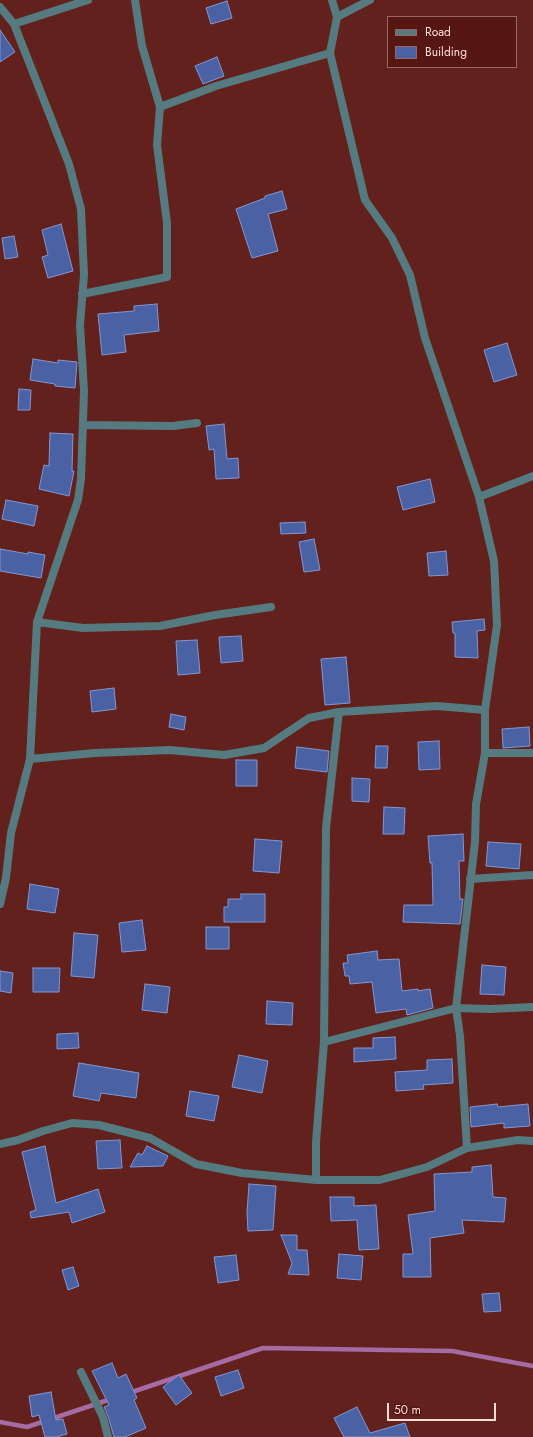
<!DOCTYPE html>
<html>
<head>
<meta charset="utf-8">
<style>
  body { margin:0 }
  #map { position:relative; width:533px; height:1437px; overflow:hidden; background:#62211c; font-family:Jost,sans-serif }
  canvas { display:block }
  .legend { position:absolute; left:387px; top:16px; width:130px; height:52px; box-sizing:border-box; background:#561612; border:1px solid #9a6661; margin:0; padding:5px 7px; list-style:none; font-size:12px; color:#ffddd8 }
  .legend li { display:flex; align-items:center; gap:8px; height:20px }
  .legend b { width:20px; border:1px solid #9a6661 }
  .scale { position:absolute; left:387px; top:1403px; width:109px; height:18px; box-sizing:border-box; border:2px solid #ffddd8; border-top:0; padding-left:5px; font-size:12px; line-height:14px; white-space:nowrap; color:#ffddd8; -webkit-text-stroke:3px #561612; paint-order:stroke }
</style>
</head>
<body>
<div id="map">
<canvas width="533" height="1437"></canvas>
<ul class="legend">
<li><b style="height:5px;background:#557b80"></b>Road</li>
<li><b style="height:11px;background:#4a62a4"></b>Building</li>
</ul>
<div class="scale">50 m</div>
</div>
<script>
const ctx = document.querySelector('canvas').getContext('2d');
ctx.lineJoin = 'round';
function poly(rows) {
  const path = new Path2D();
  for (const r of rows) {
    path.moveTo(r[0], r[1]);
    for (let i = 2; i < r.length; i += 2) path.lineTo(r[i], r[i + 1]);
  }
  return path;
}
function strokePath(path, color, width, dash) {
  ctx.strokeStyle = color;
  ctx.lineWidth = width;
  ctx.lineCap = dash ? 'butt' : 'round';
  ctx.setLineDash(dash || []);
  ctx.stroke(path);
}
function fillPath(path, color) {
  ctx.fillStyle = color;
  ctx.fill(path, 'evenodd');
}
strokePath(poly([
  [129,1393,263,1348,452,1351,533,1366],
  [0,1422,27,1427,111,1399]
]), '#a66aa4', 4.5);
const building = poly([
  [227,1,232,18,211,24,206,8,227,1],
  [0,30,15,52,0,62,0,30],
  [217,57,224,76,203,84,195,66,217,57],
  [282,191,287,209,268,214,278,251,252,258,236,209,265,198,265,196,282,191],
  [61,224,73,271,48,278,42,257,48,255,42,230,61,224],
  [14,236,18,257,5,259,2,238,14,236],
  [157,304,159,331,124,335,126,352,102,355,98,314,134,311,134,306,157,304],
  [507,343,517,375,494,382,484,350,507,343],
  [33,359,58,363,58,360,77,362,75,388,55,386,55,384,30,380,33,359],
  [19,389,31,390,30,410,18,410,19,389],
  [224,424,227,459,238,458,239,478,216,479,214,449,209,450,206,426,224,424],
  [50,433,73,434,72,471,74,471,69,496,39,489,44,465,49,466,50,433],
  [430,479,435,502,403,510,397,487,430,479],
  [6,500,38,506,34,526,2,519,6,500],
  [305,522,306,533,281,534,280,523,305,522],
  [314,539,320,570,304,572,299,542,314,539],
  [0,549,28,554,28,552,45,555,41,578,0,571,0,549],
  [446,551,448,575,429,576,427,553,446,551],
  [484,619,485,630,477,631,478,658,455,657,455,633,453,633,452,622,484,619],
  [241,636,243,661,221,663,219,637,241,636],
  [197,640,200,673,178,675,176,641,197,640],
  [346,657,350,703,325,705,321,659,346,657],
  [114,688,116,709,92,712,90,691,114,688],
  [171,714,186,717,184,730,169,727,171,714],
  [529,727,530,746,503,748,502,729,529,727],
  [439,741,440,769,419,770,418,742,439,741],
  [376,746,388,746,387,768,375,768,376,746],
  [297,747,329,751,327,772,295,768,297,747],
  [236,760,257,760,257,786,236,786,236,760],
  [352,778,370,779,369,802,352,801,352,778],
  [384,807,405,808,404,834,383,834,384,807],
  [463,834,464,861,459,861,460,899,463,899,460,924,403,922,404,905,433,905,432,863,430,863,428,836,463,834],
  [255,839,282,841,279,873,253,871,255,839],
  [488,842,521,844,519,869,486,866,488,842],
  [30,884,59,889,55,913,27,909,30,884],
  [241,894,265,894,265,922,224,922,224,907,228,907,228,899,241,899,241,894],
  [142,920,146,950,122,952,119,923,142,920],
  [206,927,229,927,229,949,206,949,206,927],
  [74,933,98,935,94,978,71,976,74,933],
  [377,951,378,960,399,959,402,991,418,989,418,991,430,989,433,1008,407,1015,406,1009,376,1013,372,982,350,984,349,976,345,976,343,963,348,963,347,955,377,951],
  [482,965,506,967,504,995,480,994,482,965],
  [33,968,60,968,59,992,33,992,33,968],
  [0,971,13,973,11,993,0,991,0,971],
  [145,984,170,987,167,1013,142,1010,145,984],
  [267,1001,293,1003,292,1025,266,1024,267,1001],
  [78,1033,79,1048,57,1049,57,1034,78,1033],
  [395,1037,396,1059,354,1062,354,1048,373,1048,373,1038,395,1037],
  [239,1055,268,1061,262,1093,232,1087,239,1055],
  [452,1059,453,1083,423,1085,424,1089,396,1091,395,1072,427,1070,427,1060,452,1059],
  [79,1063,139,1073,136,1098,101,1093,99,1101,73,1096,79,1063],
  [190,1091,219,1096,214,1121,186,1116,190,1091],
  [497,1104,498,1107,528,1104,530,1126,504,1128,504,1123,471,1127,470,1107,497,1104],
  [120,1140,122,1168,98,1169,96,1141,120,1140],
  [45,1146,56,1203,98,1189,105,1212,72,1223,69,1212,31,1218,30,1212,36,1210,22,1152,45,1146],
  [147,1146,168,1156,163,1166,130,1167,138,1153,142,1155,147,1146],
  [491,1165,493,1197,506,1198,504,1222,462,1220,464,1233,430,1238,431,1277,403,1277,403,1254,413,1254,408,1215,435,1211,434,1174,472,1172,472,1167,491,1165],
  [249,1184,276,1186,273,1230,248,1231,247,1213,249,1184],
  [330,1197,354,1197,354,1206,376,1205,379,1249,359,1250,357,1220,331,1221,330,1197],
  [281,1235,297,1235,297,1250,307,1250,309,1275,288,1274,292,1263,281,1235],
  [339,1254,363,1256,361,1280,337,1278,339,1254],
  [236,1255,239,1280,218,1283,214,1257,236,1255],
  [73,1267,79,1286,68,1290,62,1270,73,1267],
  [499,1293,501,1311,484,1312,482,1294,499,1293],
  [112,1363,118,1378,126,1374,137,1398,134,1400,146,1428,125,1437,114,1437,108,1416,104,1407,109,1405,92,1371,112,1363],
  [238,1370,244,1388,221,1396,215,1377,238,1370],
  [179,1375,192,1393,176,1405,163,1387,179,1375],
  [51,1392,56,1420,63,1419,67,1434,56,1437,45,1437,39,1415,32,1417,29,1396,51,1392],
  [357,1407,370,1433,405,1423,410,1437,344,1437,334,1418,357,1407]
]);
fillPath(building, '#4a62a4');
strokePath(building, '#8097d5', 1);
strokePath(poly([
  [332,0,337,17,330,53,365,200,392,238,410,275,425,338,479,497,494,561,497,625,485,710,485,753,476,804,475,842,456,1008,460,1036,467,1148],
  [0,7,14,24,69,164,81,209,84,275,80,325,84,391,81,479,78,500,37,622,30,759,11,833,6,878,0,904],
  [337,17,370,0],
  [14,24,88,0],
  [160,107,216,86,330,53],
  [82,294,167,277,167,223,157,145,160,107,142,46,135,0],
  [83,425,173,426,197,423],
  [479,497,533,476],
  [37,622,83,628,160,626,215,615,271,607],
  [485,753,533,753],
  [30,759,95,753,170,750,224,755,264,748,309,718,339,712,437,706,485,710],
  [470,879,533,875],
  [324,1042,456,1008,490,1009,533,1007],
  [0,1144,18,1140,43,1131,72,1123,99,1125,150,1138,196,1164,242,1173,316,1180,380,1180,427,1167,467,1148,518,1140,533,1141],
  [316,1180,316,1142,324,1042,326,828,339,712],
  [81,1372,103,1417,108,1437]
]), '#557b80', 8);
</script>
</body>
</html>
